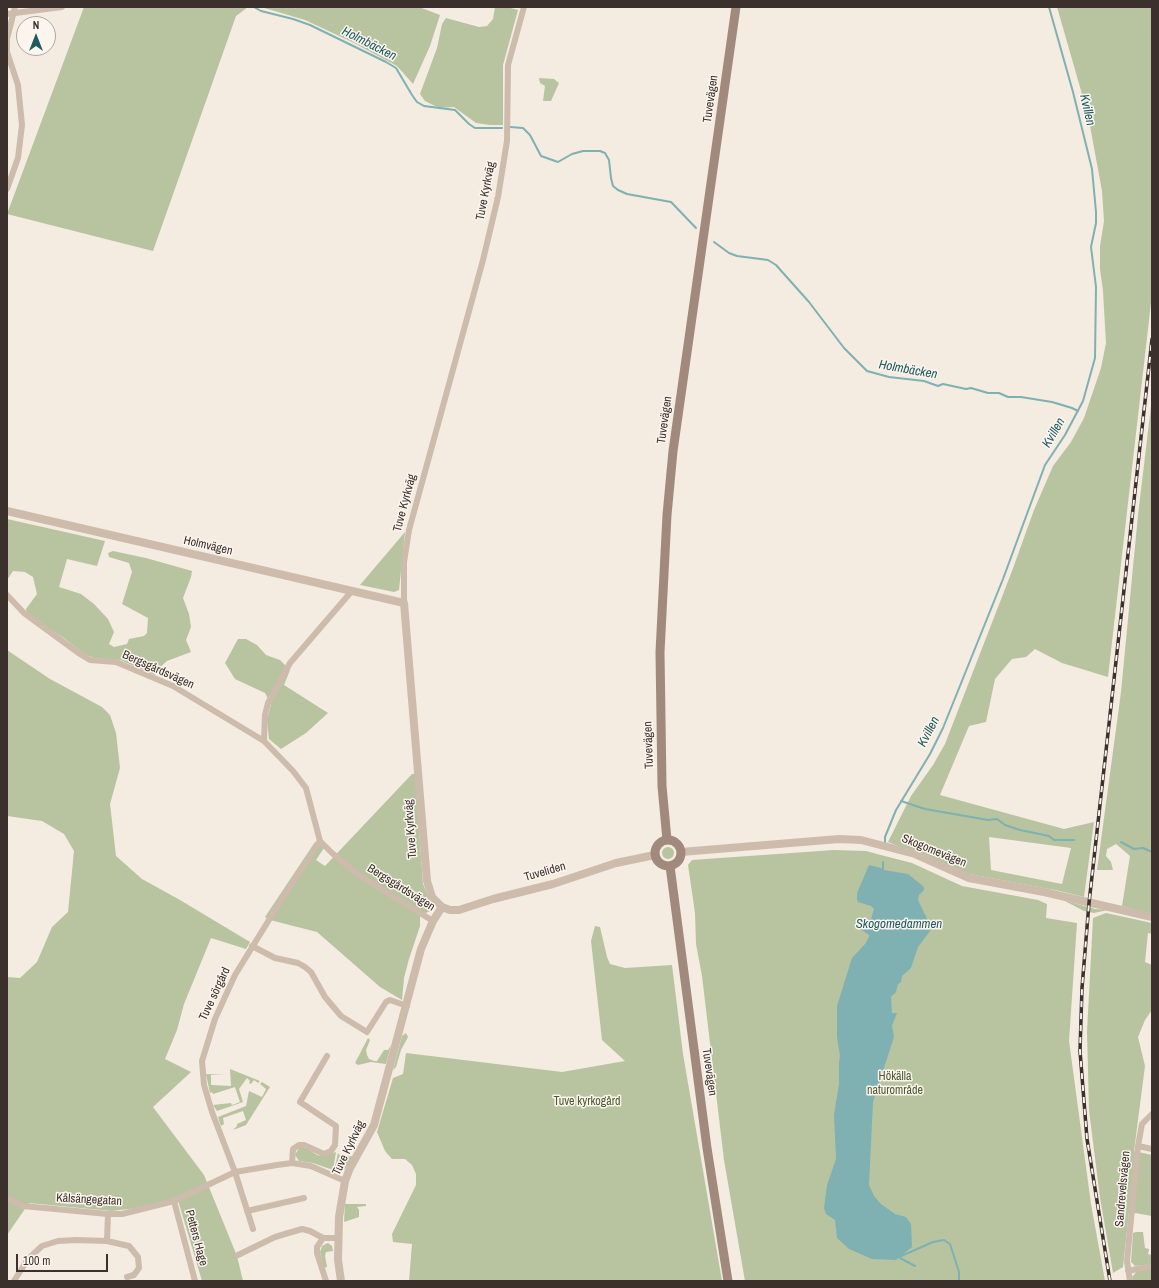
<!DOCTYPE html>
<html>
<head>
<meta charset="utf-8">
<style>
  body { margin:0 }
  #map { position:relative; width:1159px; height:1288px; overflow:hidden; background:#f4ebe1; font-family:"Archivo Narrow",sans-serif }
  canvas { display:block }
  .frame { position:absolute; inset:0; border:8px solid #3b302b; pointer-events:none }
  .north { position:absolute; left:16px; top:16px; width:40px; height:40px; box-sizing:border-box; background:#fbf5ee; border:1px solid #aea6a0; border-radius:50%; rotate:0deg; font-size:11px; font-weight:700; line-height:16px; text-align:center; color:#3b302b }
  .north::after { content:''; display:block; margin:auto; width:14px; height:18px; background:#1f5a5e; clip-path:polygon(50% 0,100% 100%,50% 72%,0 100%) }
  .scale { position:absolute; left:16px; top:1254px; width:92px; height:18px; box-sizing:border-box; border:2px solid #3b302b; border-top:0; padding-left:5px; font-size:12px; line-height:14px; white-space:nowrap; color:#3b302b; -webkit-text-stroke:3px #fbf5ee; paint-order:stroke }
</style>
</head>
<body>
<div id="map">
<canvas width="1159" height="1288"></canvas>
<div class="frame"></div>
<div class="north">N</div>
<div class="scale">100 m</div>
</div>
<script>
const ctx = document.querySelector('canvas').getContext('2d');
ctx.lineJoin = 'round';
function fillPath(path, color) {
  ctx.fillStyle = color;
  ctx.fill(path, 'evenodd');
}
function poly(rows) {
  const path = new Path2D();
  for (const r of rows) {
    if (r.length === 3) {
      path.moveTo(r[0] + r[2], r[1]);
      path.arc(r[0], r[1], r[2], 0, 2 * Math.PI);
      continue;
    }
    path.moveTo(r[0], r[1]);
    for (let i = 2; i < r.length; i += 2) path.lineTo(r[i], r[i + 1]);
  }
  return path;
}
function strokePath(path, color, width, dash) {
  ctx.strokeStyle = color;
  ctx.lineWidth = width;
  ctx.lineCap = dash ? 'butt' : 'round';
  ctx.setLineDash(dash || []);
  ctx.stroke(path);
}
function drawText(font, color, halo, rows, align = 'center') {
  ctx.font = font + ' "Archivo Narrow",sans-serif';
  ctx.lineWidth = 3;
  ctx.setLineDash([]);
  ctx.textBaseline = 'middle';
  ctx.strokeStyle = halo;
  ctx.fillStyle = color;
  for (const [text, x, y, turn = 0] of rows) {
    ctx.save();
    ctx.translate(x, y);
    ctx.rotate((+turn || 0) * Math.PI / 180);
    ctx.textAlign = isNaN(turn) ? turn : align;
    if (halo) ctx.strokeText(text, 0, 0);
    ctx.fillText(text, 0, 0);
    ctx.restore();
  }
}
fillPath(poly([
  [84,7,248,7,236,16,153,251,7,214],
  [261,7,419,7,440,15,430,46,413,84,397,66,352,42,305,20],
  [495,7,507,7,518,10,503,65,503,125,490,125,476,123,454,107,439,108,425,101,420,94,437,48,442,24,446,18,479,27,487,26,493,19],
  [1057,7,1151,7,1152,13,1152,294,1108,677,1062,663,1035,649,1026,657,1012,659,995,679,986,722,969,726,940,795,1064,829,1094,822,1084,897,1060,891,969,874,888,842,911,796,933,765,945,744,1012,571,1034,510,1053,466,1071,442,1084,418,1101,368,1106,343,1103,291,1100,269,1100,246,1104,221,1102,191,1088,115],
  [989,837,1071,848,1062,884,991,870],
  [539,78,554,79,559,83,551,101,543,101,545,86,540,83],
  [1152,398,1152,914,1122,906,1130,856,1116,844,1107,849,1106,856,1111,862,1113,870,1097,870,1121,692,1138,515],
  [7,519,105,541,97,566,67,559,59,587,81,594,94,604,108,619,114,632,109,644,114,647,127,644,129,639,144,636,147,633,148,618,122,604,132,572,129,563,109,557,108,553,113,551,146,558,192,571,191,577,183,598,189,614,191,627,186,640,191,652,167,661,157,670,155,675,120,660,94,658,84,654,64,638,39,622,27,613,26,609,37,594,33,577,25,572,13,571,7,580],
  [405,532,399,590,394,592,360,585],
  [238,639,246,639,257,645,266,655,280,660,290,670,284,685,328,713,306,733,281,749,269,739,267,720,271,704,265,693,235,679,225,663],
  [7,650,50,679,102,707,110,715,116,733,120,768,110,804,116,856,142,879,180,900,250,942,246,949,211,938,184,1004,177,1030,165,1059,191,1072,153,1107,204,1175,237,1256,243,1281,202,1281,177,1197,146,1207,111,1211,29,1203,7,1235,7,977,20,978,37,962,52,927,68,912,74,851,64,834,42,821,7,816],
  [412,774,415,774,423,884,433,908,431,911,420,915,420,926,409,959,404,978,402,1000,380,987,317,932,270,920,265,917,315,842,324,848,316,860,325,866],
  [668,853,6],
  [834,850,866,851,877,854,912,863,962,886,1038,900,1047,904,1046,918,1077,923,1069,1041,1091,1204,1105,1281,745,1281,724,1160,702,976,696,944,695,913,688,865,692,860],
  [1063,900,1095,909,1108,910,1094,913,1084,911],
  [1106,913,1152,923,1152,934,1148,933,1145,962,1152,965,1152,1010,1145,1020,1138,1037,1145,1066,1134,1151,1152,1155,1152,1216,1129,1212,1123,1267,1113,1273,1100,1198,1089,1110,1087,1032,1093,918],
  [595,926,600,927,607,957,610,964,625,968,672,965,683,1054,722,1281,409,1281,412,1244,393,1242,392,1234,416,1185,416,1174,412,1165,405,1159,392,1159,385,1151,377,1132,393,1078,403,1074,406,1053,562,1072,625,1061,602,1040,591,941],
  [406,1033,408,1037,401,1050,396,1067,393,1070,402,1036],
  [368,1038,370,1040,366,1050,367,1055,369,1059,374,1061,377,1061,384,1050,388,1050,391,1045,386,1064,371,1062,358,1065,355,1063],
  [230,1069,260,1081,258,1083,254,1080,251,1084,249,1083,250,1081,247,1078,239,1089,243,1102,217,1111,213,1105,231,1103,232,1105,240,1102,235,1087,213,1094,212,1092,210,1093,206,1074,225,1075,211,1075,211,1085,231,1086],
  [262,1082,270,1087,246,1125,233,1130,237,1126,237,1124,246,1120,243,1111,223,1118,224,1124,221,1126,218,1117,246,1106,249,1091,262,1097,266,1089,260,1084],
  [299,1148,306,1148,317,1155,323,1156,336,1152,333,1170,313,1163,299,1161,295,1155],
  [338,1153,341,1157,354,1156,345,1169,340,1171,334,1171],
  [345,1204,366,1204,366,1206,357,1207,359,1210,359,1217,344,1222],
  [1136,1232,1143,1232,1145,1248,1149,1249,1148,1254,1152,1255,1152,1264,1135,1266,1131,1262,1133,1233],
  [328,1243,332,1246,333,1251,326,1252,325,1256,327,1267,324,1268,320,1252,322,1246],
  [1152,1268,1152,1281,1133,1281,1132,1277,1137,1271]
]), '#b8c4a0');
fillPath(poly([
  [869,865,881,868,884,870,908,874,924,887,924,890,919,895,918,900,929,923,930,931,918,947,911,968,902,976,901,982,898,984,896,992,891,997,892,1013,897,1013,892,1026,894,1037,873,1102,869,1185,874,1196,881,1204,895,1214,906,1217,911,1224,912,1247,896,1260,872,1259,849,1249,837,1238,835,1220,826,1214,824,1208,827,1185,836,1159,834,1115,839,1084,839,1062,840,1056,837,1037,837,1006,852,958,865,944,869,937,869,935,857,927,860,923,871,919,874,909,871,906,858,902,857,899,857,893]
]), '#7fb0b2');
strokePath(poly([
  [254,7,261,11,293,19,310,25,386,62,396,68,412,95,417,102,424,106,455,110,469,124,475,128,502,128],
  [510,127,523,128,530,135,541,156,558,162,572,154,583,151,600,151,605,153,609,160,611,178,613,186,618,190,627,194,671,202,696,228],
  [714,242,729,253,737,256,768,260,776,265,809,302,844,348,867,371,889,377,924,381,938,386,943,384,966,389,971,388,988,393,999,393,1008,397,1021,397,1052,402,1072,408,1078,411],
  [901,801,925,809,988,820,997,819,1005,825,1020,830,1049,836,1054,840,1074,840],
  [1121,842,1134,849,1143,848,1152,852],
  [885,844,885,837,896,810,930,754,943,728,1003,579,1045,465,1065,435,1083,401,1095,358,1096,287,1091,247,1096,223,1096,212,1092,169,1073,92,1049,7],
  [883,862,883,873],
  [899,1257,933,1242,944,1240,950,1244,959,1272,959,1281],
  [900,1258,915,1266]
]), '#7fb0b2', 2);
strokePath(poly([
  [7,14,62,7],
  [7,52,18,85,22,125,18,158,7,189],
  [7,52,7,39,15,7],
  [7,595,24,613,80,654,90,660,116,662,173,686,264,741,293,771,306,788,320,841,332,853,360,876,433,921],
  [404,603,404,562,409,530,483,260,498,197,507,141,508,65,524,7],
  [264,741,265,715,268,703,290,663,351,592],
  [252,946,275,958,298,963,305,967,311,972,325,997,341,1016,367,1032,386,1002,390,1000,407,1006],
  [1138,1146,1152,1149],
  [292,1163,293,1149,299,1145,304,1145,324,1154,331,1151,335,1145,336,1126,300,1102,327,1056],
  [7,1198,23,1206,108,1214,122,1214,174,1201,235,1172,277,1165,292,1163,311,1166,345,1181],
  [174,1201,195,1281],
  [247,1211,304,1198],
  [253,1229,235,1172,212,1112,204,1085,202,1061,215,1019,235,975,280,902,320,841],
  [323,1238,317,1247,317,1253,326,1281],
  [107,1241,108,1214],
  [238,1255,275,1237,302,1229,310,1231,323,1238,338,1238],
  [1128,1271,1152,1266],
  [14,1281,28,1259,42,1246,58,1241,76,1240,107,1241,129,1246,138,1257,139,1268,134,1275,127,1277],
  [1130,1281,1127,1261,1138,1146,1142,1124,1152,1114]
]), '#cdbbac', 6);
strokePath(poly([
  [7,511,404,603,427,881,432,897,442,907,450,910,459,910,493,899,553,884,616,863,655,855],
  [681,852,839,839,861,840,915,854,969,878,1044,892,1152,917],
  [341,1281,338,1260,339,1217,345,1181,350,1168,374,1125,421,949,433,921,442,907]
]), '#cdbbac', 8);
strokePath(poly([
  [668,853,13],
  [667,840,662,786,660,652,667,515,673,451,736,7],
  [670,866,707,1148,728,1281]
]), '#a18a7d', 9);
const rail = poly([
  [1110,1281,1087,1139,1080,1051,1082,988,1089,903,1152,339]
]);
strokePath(rail, '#3b302b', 3.5);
strokePath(rail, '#fbf5ee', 2, [6]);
drawText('12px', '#3b302b', '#fbf5ee', [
  ["Tuvevägen",711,99,-82],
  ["Tuve Kyrkväg",486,191,-79],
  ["Tuvevägen",665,420,-82],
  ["Tuve Kyrkväg",405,503,-75],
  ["Holmvägen",208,546,13],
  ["Bergsgårdsvägen",158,670,24],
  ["Tuvevägen",649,745,-92],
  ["Tuve Kyrkväg",411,829,-94],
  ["Skogomevägen",934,851,22],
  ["Tuveliden",545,872,-16],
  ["Bergsgårdsvägen",401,888,32],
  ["Tuve sörgård",215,994,-65],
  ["Tuvevägen",709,1072,82],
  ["Tuve Kyrkväg",349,1148,-64],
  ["Sandrevelsvägen",1123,1189,-85],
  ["Kålsängegatan",89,1200,3],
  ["Petters Hage",196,1238,75]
]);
drawText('12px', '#4a5a2e', '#fbf5ee', [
  ["Hökälla",895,1077],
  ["naturområde",895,1091],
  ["Tuve kyrkogård",587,1102]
]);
drawText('italic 13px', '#1f5a5e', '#fbf5ee', [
  ["Holmbäcken",369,44,27],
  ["Kvillen",1087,110,77],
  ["Holmbäcken",908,370,10],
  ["Kvillen",1054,433,-60],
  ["Kvillen",929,732,-63],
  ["Skogomedammen",899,925]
]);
</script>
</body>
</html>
